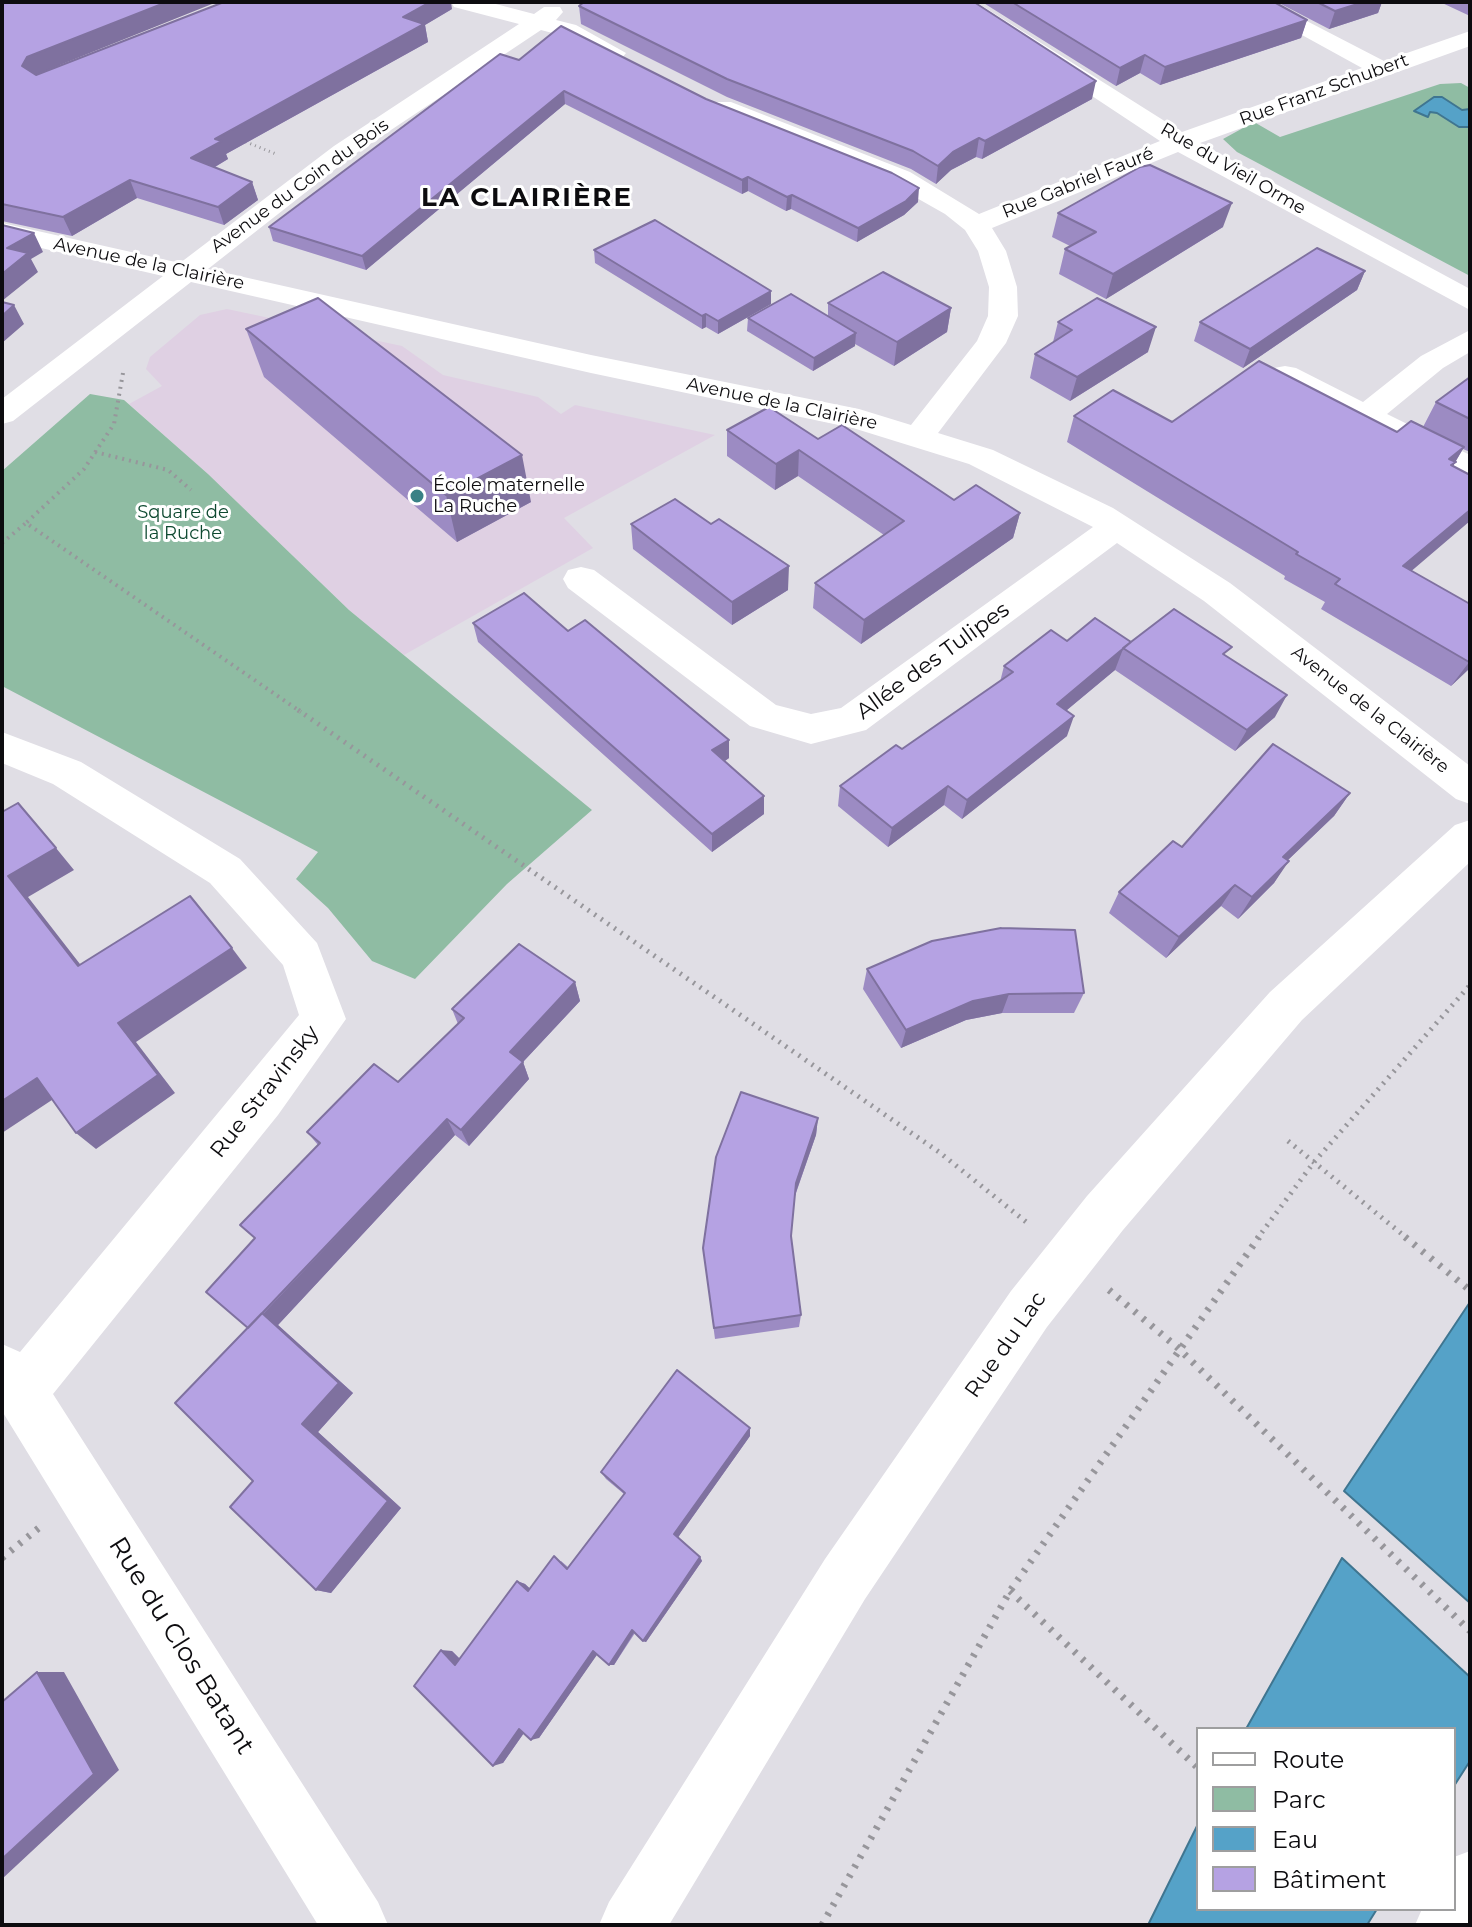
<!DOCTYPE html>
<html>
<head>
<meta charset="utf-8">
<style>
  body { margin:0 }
  #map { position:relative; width:1472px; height:1927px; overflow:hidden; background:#e0dee5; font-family:Montserrat,sans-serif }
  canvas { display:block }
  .frame { position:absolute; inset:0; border:4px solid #0d0c0f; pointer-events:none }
  .legend { position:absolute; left:1196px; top:1727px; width:260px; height:184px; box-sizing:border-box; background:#fff; border:2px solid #9e9e9f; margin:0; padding:10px 14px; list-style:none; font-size:24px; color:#0d0c0f }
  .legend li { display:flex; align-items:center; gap:16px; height:40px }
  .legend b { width:40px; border:2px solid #9e9e9f }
</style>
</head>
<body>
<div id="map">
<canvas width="1472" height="1927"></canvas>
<div class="frame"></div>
<ul class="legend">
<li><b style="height:10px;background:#fff"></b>Route</li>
<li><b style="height:22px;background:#8fbca3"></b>Parc</li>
<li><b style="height:22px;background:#55a2c8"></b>Eau</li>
<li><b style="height:22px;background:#b5a2e3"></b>Bâtiment</li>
</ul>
</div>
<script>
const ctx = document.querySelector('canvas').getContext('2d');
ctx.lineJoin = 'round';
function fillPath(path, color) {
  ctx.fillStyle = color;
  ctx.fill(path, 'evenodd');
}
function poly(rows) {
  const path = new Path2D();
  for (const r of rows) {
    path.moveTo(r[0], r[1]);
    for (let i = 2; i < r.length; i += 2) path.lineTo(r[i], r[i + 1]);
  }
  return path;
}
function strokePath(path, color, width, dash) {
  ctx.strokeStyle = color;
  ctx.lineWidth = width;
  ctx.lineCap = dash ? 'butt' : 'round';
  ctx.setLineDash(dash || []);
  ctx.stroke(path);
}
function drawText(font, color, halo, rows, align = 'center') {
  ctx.font = font + ' Montserrat,sans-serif';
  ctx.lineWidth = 6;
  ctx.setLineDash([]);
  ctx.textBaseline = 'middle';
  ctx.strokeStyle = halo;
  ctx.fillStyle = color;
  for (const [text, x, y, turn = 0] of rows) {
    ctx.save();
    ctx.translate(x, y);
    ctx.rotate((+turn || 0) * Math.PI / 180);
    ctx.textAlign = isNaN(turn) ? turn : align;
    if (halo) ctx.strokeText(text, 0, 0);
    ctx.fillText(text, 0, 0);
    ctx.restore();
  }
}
fillPath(poly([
  [227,309,402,346,443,375,538,397,561,414,575,405,715,435,564,518,593,548,404,655,349,610,208,474,129,404,162,386,146,369,150,357,200,315]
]), '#dfd0e3');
fillPath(poly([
  [1461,83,1470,88,1470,276,1237,152,1223,139,1254,122,1280,137,1440,84],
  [90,394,124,400,208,474,349,610,592,810,507,884,415,979,372,961,328,908,296,879,318,852,2,686,2,471]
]), '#8fbca3');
const water = poly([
  [1434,97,1442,97,1462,110,1470,109,1470,127,1459,127,1437,113,1430,112,1428,117,1414,111,1434,97],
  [1470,1302,1470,1603,1344,1491,1470,1302],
  [1342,1558,1470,1677,1470,1761,1454,1786,1454,1729,1246,1729,1342,1558],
  [1198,1824,1198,1909,1377,1909,1367,1925,1148,1925,1198,1824]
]);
fillPath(water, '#55a2c8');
strokePath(water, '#3f7590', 2);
strokePath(poly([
  [241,140,276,154]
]), '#97969b', 3, [1, 4]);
strokePath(poly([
  [123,373,114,424,84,469,26,523,301,712],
  [95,452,168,470,191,490],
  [2,543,26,523]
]), '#97969b', 4, [2, 5]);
strokePath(poly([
  [298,710,939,1152,1030,1225],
  [1288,1141,1408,1239],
  [1257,1239,1314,1162,1470,985]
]), '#97969b', 5, [2, 6]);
strokePath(poly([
  [1405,1237,1467,1288],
  [1109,1290,1178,1348,1470,1631],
  [2,1558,40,1527],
  [1010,1591,1198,1768],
  [822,1925,1010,1591,1259,1237]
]), '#97969b', 7, [3, 8]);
fillPath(poly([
  [451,2,488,2,534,14,544,7,560,7,563,12,556,20,576,25,626,53,622,58,606,58,560,35,541,30,352,156,208,269,591,355,859,409,911,425,977,341,988,316,989,287,978,251,965,230,945,214,892,184,713,112,710,107,713,102,731,102,910,172,979,214,1160,141,950,2,976,2,1182,132,1362,68,1242,2,1270,2,1384,61,1470,31,1470,46,1200,143,1470,289,1470,310,1178,152,992,228,1006,251,1017,287,1018,316,1006,343,938,433,993,450,1113,508,1230,583,1470,766,1470,804,1456,799,1204,601,1117,543,866,730,811,744,750,726,568,588,563,579,568,570,581,567,594,570,776,705,811,714,841,708,1093,527,969,464,853,428,591,373,191,282,13,421,2,424,2,399,163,276,2,239,2,223,180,263,334,146,519,24,454,7,451,2],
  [1470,330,1470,352,1443,368,1387,414,1470,455,1470,479,1274,382,1270,375,1274,368,1285,366,1296,368,1363,402,1421,356,1470,330],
  [2,732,81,762,240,859,317,943,346,1019,278,1115,53,1394,378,1902,388,1925,318,1925,2,1411,2,1344,20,1352,299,1015,283,965,210,883,53,784,2,763,2,732],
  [1470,820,1470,862,1302,1020,1123,1230,1047,1327,865,1599,669,1925,599,1925,609,1902,825,1559,1011,1291,1087,1196,1270,992,1455,825,1470,820],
  [1470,1851,1470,1925,1415,1925,1422,1909,1454,1909,1454,1857,1470,1851]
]), '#fff');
fillPath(poly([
  [2,2,60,65,452,9,425,25,428,42,226,154,228,159,215,167,252,182,258,200,224,225,137,198,72,236,2,221],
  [580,2,974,2,1092,99,982,159,976,157,951,170,936,184,911,169,727,97,581,24,579,6,583,3],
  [982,2,1274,2,1307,20,1301,38,1160,85,1140,73,1116,86],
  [1277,2,1382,2,1378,13,1329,29],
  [1440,2,1470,2,1470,16],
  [519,60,706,99,918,202,904,215,857,242,791,209,786,211,748,191,742,194,565,104,366,270,273,241,269,227],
  [1058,213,1223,227,1106,299,1059,274,1065,249,1070,246,1052,237],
  [594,250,771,291,771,304,718,334,706,327,702,329,595,263],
  [1365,271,1357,290,1243,368,1194,341,1200,322],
  [828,303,951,308,947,332,894,366,855,344,855,346,813,371,747,331,748,318,828,316],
  [1058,322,1148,352,1070,401,1030,378,1035,354,1053,342],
  [246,329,531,502,457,542,264,377],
  [1470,377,1470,452,1463,449,1455,462,1411,571,1470,604,1470,668,1451,686,1321,609,1325,602,1284,579,1285,576,1067,442,1074,416,1397,432,1423,427,1436,402],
  [727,430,818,439,954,500,1020,513,1013,538,861,644,813,608,815,583,884,535,798,476,775,490,727,456],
  [631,524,788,590,732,625,633,549],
  [473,623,568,631,729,758,725,761,764,814,712,852,478,642],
  [1067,641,1131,642,1227,657,1275,717,1235,751,1115,670,1067,710,1067,736,962,819,944,805,888,847,838,806,840,786,902,749,1000,682,1004,666],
  [1350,793,1334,816,1288,860,1274,883,1238,919,1221,906,1166,958,1109,913,1119,892,1182,847],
  [867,969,1084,993,1074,1013,1002,1013,966,1020,901,1048,863,989],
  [575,982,580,1001,523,1062,529,1079,469,1146,455,1135,278,1325,353,1393,318,1432,401,1508,331,1593,316,1590,253,1481,248,1328,254,1239,318,1145,307,1132,398,1082,458,1024,452,1009],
  [818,1118,816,1135,795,1196,791,1236,801,1315,799,1327,715,1339,703,1248],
  [750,1436,678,1537,700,1557,702,1561,646,1642,643,1641,635,1633,614,1665,597,1654,539,1738,524,1733,503,1763,452,1651,460,1659,517,1581,525,1584,530,1589,561,1561,568,1567,624,1494,606,1479,601,1472]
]), '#9c8bc3');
fillPath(poly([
  [167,2,217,2,35,75,22,66,27,57],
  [430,2,451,2,452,9,425,25,428,42,226,154,228,159,198,177,191,158,215,139,403,17],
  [1364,2,1382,2,1378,13,1329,29,1335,11],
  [1307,20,1301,38,1160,85,1165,67],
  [1145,55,1140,73,1116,86,1120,68],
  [1096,81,1092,99,982,159,985,141],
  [564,91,565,104,366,270,362,256],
  [979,138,976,157,951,170,936,184,938,166,953,152],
  [748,177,748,191,742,194,742,180],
  [130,180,137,198,72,236,63,217],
  [252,182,258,200,224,225,218,207],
  [919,188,918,202,904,215,857,242,858,228],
  [792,195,791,209,786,211,787,197],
  [1232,203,1223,227,1106,299,1113,274],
  [34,233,43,252,31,259,38,272,2,301,2,274,7,248],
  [1365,271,1357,290,1243,368,1250,349],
  [771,291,771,304,718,334,718,321],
  [14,305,24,324,2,343,2,316],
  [951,308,947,332,894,366,897,342],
  [706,314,706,327,702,329,702,316],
  [1156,327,1148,352,1070,401,1077,377],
  [856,333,855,346,813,371,814,358],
  [1464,447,1441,487,1449,459],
  [799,450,798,476,775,490,776,464],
  [522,455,531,502,457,542,446,495],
  [1470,510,1470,521,1388,591,1403,566],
  [1020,513,1013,538,861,644,864,620],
  [789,566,788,590,732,625,732,602],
  [1123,649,1115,670,1050,724,1057,704],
  [1470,661,1470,668,1451,686],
  [1287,695,1275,717,1235,751,1247,730],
  [1074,716,1067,736,962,819,967,800],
  [729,740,729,758,713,769,712,750],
  [948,786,944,805,888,847,892,828],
  [1350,793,1334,816,1268,879,1283,857],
  [764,796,764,814,712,852,712,834],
  [56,848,74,870,28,897,97,986,78,966,8,876],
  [1289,861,1274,883,1238,919,1252,897],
  [1235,885,1221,906,1166,958,1179,937],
  [232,948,247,968,136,1042,175,1093,96,1149,76,1133,118,1023],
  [575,982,580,1001,523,1062,529,1079,469,1146,461,1130,510,1052],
  [1009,994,1002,1013,966,1020,901,1048,906,1030,973,1001],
  [37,1078,58,1096,2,1133,2,1101],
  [818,1118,816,1135,794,1198,796,1183],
  [447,1119,455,1135,278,1325,353,1393,318,1432,401,1508,331,1593,316,1590,302,1424,249,1329],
  [750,1428,750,1436,677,1539,674,1534],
  [700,1557,702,1561,646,1642,643,1641],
  [517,1581,525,1584,536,1594,528,1591],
  [632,1630,635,1631,614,1665,609,1665],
  [441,1650,452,1651,466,1665,455,1665],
  [593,1651,599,1652,539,1738,531,1740],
  [37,1672,64,1672,119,1770,2,1879,2,1859],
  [528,1727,503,1763,493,1766,519,1729]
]), '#7f719f');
const building = poly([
  [2,2,167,2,27,57,22,66,36,75,224,2,430,2,403,17,424,24,215,139,222,141,191,158,252,182,218,207,130,180,63,217,2,204,2,2],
  [584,2,974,2,1096,81,985,141,979,138,953,152,938,166,913,151,727,79,579,6,584,2],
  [1012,2,1274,2,1307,20,1165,67,1145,55,1120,68,1012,2],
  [1317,2,1364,2,1335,11,1317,2],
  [561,26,706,99,892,173,919,188,906,201,858,228,792,195,787,197,748,177,742,180,564,91,362,256,269,227,500,54,519,60,561,26],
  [1150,165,1232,203,1113,274,1065,249,1096,232,1058,213,1140,167,1150,165],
  [655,220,771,291,718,321,706,314,702,316,594,250,655,220],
  [2,225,34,233,7,248,28,253,2,274,2,225],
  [1317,248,1365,271,1250,349,1200,322,1317,248],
  [883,272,951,308,897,342,828,303,883,272],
  [791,294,856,333,814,358,748,318,791,294],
  [318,298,522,455,446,495,246,329,318,298],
  [1097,298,1156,327,1077,377,1035,354,1072,330,1058,322,1097,298],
  [2,302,14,305,2,316,2,302],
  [1259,361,1397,432,1411,421,1464,447,1449,459,1456,462,1451,465,1470,475,1470,510,1403,566,1470,604,1470,661,1469,662,1335,584,1340,579,1296,554,1298,552,1074,416,1113,390,1172,422,1259,361],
  [1470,377,1470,419,1436,402,1470,377],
  [769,407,818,439,842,425,954,500,976,485,1020,513,864,620,815,583,904,521,799,450,776,464,727,430,769,407],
  [675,499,711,524,719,519,789,566,732,602,631,524,675,499],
  [524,593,568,631,585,620,729,740,712,750,764,796,712,834,473,623,524,593],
  [1174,609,1232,647,1223,654,1287,695,1247,730,1123,648,1174,609],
  [1095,618,1131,642,1057,704,1074,716,967,800,948,786,892,828,840,786,896,745,902,749,1013,672,1004,666,1051,630,1067,641,1095,618],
  [1273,744,1350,793,1283,857,1289,861,1252,897,1235,885,1179,937,1119,892,1173,841,1182,847,1273,744],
  [18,803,56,848,8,876,78,966,190,896,232,948,118,1023,158,1075,76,1133,37,1078,2,1101,2,812,18,803],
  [1001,928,1075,930,1084,993,1009,994,973,1001,906,1030,867,969,932,941,1001,928],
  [519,944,575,982,510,1052,523,1062,461,1130,447,1119,248,1328,206,1292,255,1238,240,1225,320,1143,307,1132,374,1064,398,1082,464,1018,452,1009,519,944],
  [741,1092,818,1118,796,1183,791,1236,801,1315,714,1328,703,1248,716,1157,741,1092],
  [262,1313,339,1383,302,1424,388,1501,316,1590,230,1507,253,1481,175,1403,262,1313],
  [677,1370,750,1428,674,1534,700,1557,643,1641,632,1630,609,1665,593,1651,531,1740,519,1729,493,1766,414,1686,441,1650,455,1665,517,1581,528,1591,554,1556,567,1569,625,1493,601,1472,677,1370],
  [37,1672,94,1774,2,1859,2,1702,37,1672]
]);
fillPath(building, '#b5a2e3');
strokePath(building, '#7f719f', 2);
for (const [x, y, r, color] of [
  [417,496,8,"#398185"]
]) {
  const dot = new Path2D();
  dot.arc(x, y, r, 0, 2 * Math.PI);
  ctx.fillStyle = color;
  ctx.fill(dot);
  strokePath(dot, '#fff', 3);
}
drawText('18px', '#0d0c0f', '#fff', [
  ["Rue Franz Schubert",1324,90,-20],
  ["Rue du Vieil Orme",1233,169,30],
  ["Rue Gabriel Fauré",1078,183,-22],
  ["Avenue du Coin du Bois",300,186,-36],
  ["Avenue de la Clairière",149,264,12],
  ["Avenue de la Clairière",782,404,12],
  ["Avenue de la Clairière",1370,710,38]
]);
drawText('18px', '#0d0c0f', '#fff', [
  ["École maternelle",433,486],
  ["La Ruche",433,507]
], 'left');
drawText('18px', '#0d4930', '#fff', [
  ["Square de",183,513],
  ["la Ruche",183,534]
]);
drawText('22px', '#0d0c0f', '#fff', [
  ["Allée des Tulipes",933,661,-36],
  ["Rue Stravinsky",265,1092,-52],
  ["Rue du Lac",1006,1345,-55]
]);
ctx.letterSpacing = '2px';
drawText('bold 26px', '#0d0c0f', '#fff', [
  ["LA CLAIRIÈRE",527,198]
]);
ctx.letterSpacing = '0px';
drawText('26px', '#0d0c0f', '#fff', [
  ["Rue du Clos Batant",181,1646,58]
]);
</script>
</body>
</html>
